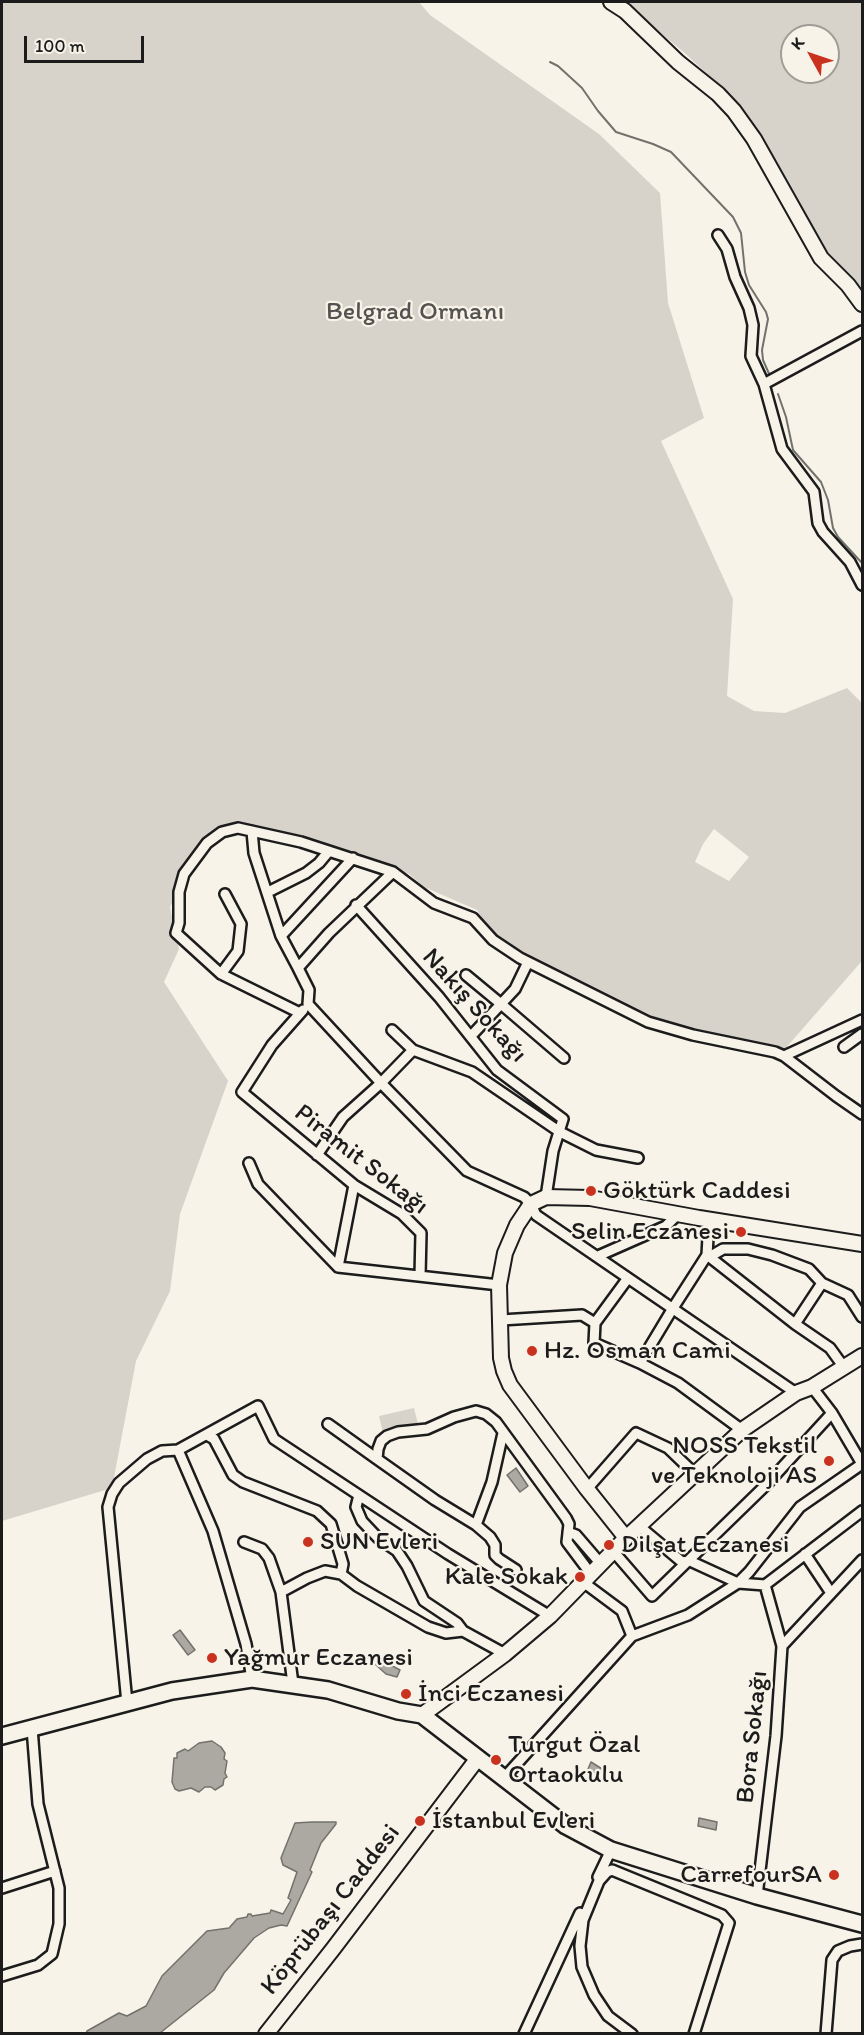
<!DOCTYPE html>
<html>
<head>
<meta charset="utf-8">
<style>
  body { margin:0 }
  #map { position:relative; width:864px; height:2035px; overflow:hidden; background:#f7f3e8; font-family:Itim,sans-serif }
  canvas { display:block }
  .frame { position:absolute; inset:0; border:3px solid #1c1c1c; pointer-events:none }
  .north { position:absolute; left:780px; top:24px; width:60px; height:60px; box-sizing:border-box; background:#f7f3e8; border:2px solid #9f9d96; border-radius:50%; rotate:310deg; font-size:16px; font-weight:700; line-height:24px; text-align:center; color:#1c1c1c }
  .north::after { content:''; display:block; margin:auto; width:21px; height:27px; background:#c8321e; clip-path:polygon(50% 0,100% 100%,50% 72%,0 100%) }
  .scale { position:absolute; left:24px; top:36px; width:120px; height:27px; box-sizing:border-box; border:3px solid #1c1c1c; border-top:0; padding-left:8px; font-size:18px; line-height:21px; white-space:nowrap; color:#1c1c1c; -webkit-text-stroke:4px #f7f3e8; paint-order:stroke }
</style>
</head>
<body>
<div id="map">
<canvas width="864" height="2035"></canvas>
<div class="frame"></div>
<div class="north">K</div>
<div class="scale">100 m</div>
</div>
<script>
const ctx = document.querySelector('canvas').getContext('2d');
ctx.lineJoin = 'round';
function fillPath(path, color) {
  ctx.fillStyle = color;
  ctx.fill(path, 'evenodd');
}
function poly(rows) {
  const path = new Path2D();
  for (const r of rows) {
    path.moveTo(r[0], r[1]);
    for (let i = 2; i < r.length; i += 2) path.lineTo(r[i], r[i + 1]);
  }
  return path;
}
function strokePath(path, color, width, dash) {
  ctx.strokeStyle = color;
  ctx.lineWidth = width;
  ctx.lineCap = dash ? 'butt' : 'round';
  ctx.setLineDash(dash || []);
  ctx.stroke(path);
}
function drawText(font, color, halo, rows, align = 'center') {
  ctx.font = font + ' Itim,sans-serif';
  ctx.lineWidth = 4.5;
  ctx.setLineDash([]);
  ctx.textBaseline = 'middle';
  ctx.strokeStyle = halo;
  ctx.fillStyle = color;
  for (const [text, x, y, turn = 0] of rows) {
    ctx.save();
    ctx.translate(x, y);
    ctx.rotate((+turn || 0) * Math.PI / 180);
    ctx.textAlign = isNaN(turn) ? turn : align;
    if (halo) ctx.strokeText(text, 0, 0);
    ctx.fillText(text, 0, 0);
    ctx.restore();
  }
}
fillPath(poly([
  [2,2,419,2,430,15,599,134,660,193,668,303,704,418,661,441,733,599,727,696,754,711,785,713,847,688,862,703,862,961,784,1050,721,1042,646,1018,538,966,493,936,477,910,424,887,409,874,237,831,213,841,186,875,170,907,179,949,164,982,228,1081,180,1214,170,1291,136,1361,112,1488,2,1521],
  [714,829,749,857,729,881,695,862,703,844],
  [624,2,862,2,862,288,818,243,802,209,740,105,687,55],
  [792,36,828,36,828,72,792,72],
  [414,1408,418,1424,383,1433,379,1416]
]), '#d7d3cb');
const water = poly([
  [516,1468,528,1486,520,1492,507,1475,516,1468],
  [180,1630,195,1650,188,1655,173,1635,180,1630],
  [379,1659,400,1670,397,1677,386,1674,376,1665,379,1659],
  [212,1741,221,1747,225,1753,224,1759,227,1761,225,1773,227,1777,224,1779,223,1785,215,1790,211,1787,205,1787,199,1792,191,1788,179,1791,175,1789,172,1782,174,1758,177,1758,177,1753,185,1749,188,1751,199,1743,212,1741],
  [591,1762,607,1772,603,1778,588,1769,591,1762],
  [699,1818,717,1822,716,1830,698,1826,699,1818],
  [312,1822,336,1822,336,1824,321,1843,310,1870,312,1872,287,1926,281,1925,269,1928,254,1938,224,1973,214,1990,160,2033,86,2033,87,2031,119,2013,127,2016,146,2006,162,1976,207,1931,229,1928,237,1919,247,1917,248,1914,251,1914,252,1916,270,1913,271,1910,283,1914,291,1900,288,1898,297,1872,283,1865,281,1858,295,1823,312,1822]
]);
fillPath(water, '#aca9a2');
strokePath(water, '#72716c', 1.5);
strokePath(poly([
  [550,62,558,66,582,88,598,111,616,132,653,144,671,152,733,217,741,233,745,272,749,285,766,312,768,319,762,350,763,360,770,376],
  [778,394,786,417,793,450,821,482,828,500,833,528,838,537,862,563]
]), '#72716c', 2);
const street = poly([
  [718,235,727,249,735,277,749,308,753,325,751,356,764,384,782,449,814,492,818,523,823,532,850,562,862,585],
  [764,384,862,331],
  [252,831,254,853,281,936,298,968],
  [268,892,306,873,319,863,329,851],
  [356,905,439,997,497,1070,563,1119,553,1151,546,1197],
  [281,936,353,858],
  [528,962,515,989,501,1004,564,1058],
  [221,974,238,951,241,924,225,894],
  [466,975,501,1004,471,1036],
  [308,1004,381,1083,467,1171,524,1197,531,1204,536,1215,796,1393],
  [308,1004,309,990,298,968,329,933,393,872],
  [303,1010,272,1045,242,1092,354,1185,402,1214,421,1233,420,1276],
  [300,1013,221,974,176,933,179,923,179,892,184,874,207,843,222,832,238,828,301,842,393,872,434,903,473,918,493,940,520,958,648,1022,693,1035,775,1052,784,1056,836,1096,862,1114],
  [392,1030,413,1050,472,1072,560,1132,596,1150,638,1158],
  [844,1047,862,1034],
  [784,1056,862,1020],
  [317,1155,343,1117,381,1083,413,1050],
  [249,1163,258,1184,338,1267],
  [707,1255,795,1324,830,1348,843,1366],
  [598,1256,666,1226,678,1214],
  [711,1256,723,1249,748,1249,772,1255,809,1269,822,1283,848,1295,862,1317],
  [338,1267,499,1285],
  [338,1267,354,1185],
  [628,1278,595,1323,594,1343,640,1363,678,1383,742,1430],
  [501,1320,582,1315,595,1323],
  [795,1324,822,1283],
  [640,1363,673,1308,707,1255,709,1220],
  [812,1387,832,1413,862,1464],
  [328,1424,377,1459],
  [207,1435,214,1439,233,1475,243,1482,317,1511,331,1524,343,1564,341,1574],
  [178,1450,213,1531,246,1644,252,1679],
  [587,1489,636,1433,668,1448,694,1473],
  [359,1495,356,1507,362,1521,378,1538,397,1551,407,1566,424,1601,457,1623,463,1631,505,1654],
  [476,1525,492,1482,503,1433],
  [639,1526,682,1562,690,1561,738,1583,765,1585,862,1511],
  [568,1532,576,1535,601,1564],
  [244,1542,262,1549,269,1558,281,1592,293,1684],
  [614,1552,652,1596,767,1484,832,1413],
  [805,1554,831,1593],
  [516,1570,499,1559,495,1555,495,1545,490,1537,476,1525,435,1500,377,1459,378,1449,381,1441,387,1436,398,1432,427,1429,454,1417,476,1411,486,1414,496,1422,566,1518,569,1524,567,1542,591,1574],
  [583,1582,622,1611,632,1636],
  [281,1592,307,1578,325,1571,341,1574,357,1586,428,1627,446,1633,463,1631],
  [782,1646,862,1560],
  [127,1703,108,1507,112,1494,119,1483,147,1459,162,1451,178,1450,258,1406,274,1439,448,1554,550,1616],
  [504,1778,632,1636,688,1615,738,1583,749,1572,800,1507,862,1464],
  [598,1877,611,1850],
  [2,1888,55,1871],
  [757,1896,776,1736,782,1646,765,1585],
  [2,1976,38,1965,52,1954,59,1924,59,1888,38,1804,32,1728],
  [524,2034,580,1913],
  [632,2034,608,2016,594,1995,582,1967,580,1946,583,1920,599,1881,607,1872,612,1870,722,1915,729,1923,694,2034],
  [826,2034,832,1960,838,1951,850,1946,862,1944]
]);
const secondary = poly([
  [611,2,625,11,678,62,718,94,734,111,754,139,821,258,848,285,862,304],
  [626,1538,587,1489,510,1385,504,1371,501,1358,499,1285,505,1253,517,1225,531,1204,546,1197,590,1198,699,1218,862,1244],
  [422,1715,505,1654,550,1616,626,1538,742,1430,796,1393,812,1387,862,1356],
  [266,2034,333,1949,478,1758]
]);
const primary = poly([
  [2,1736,172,1691,252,1679,328,1690,398,1711,422,1715,566,1826,611,1850,757,1896,862,1924]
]);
strokePath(street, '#1c1c1c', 14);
strokePath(secondary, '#1c1c1c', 18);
strokePath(primary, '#1c1c1c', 20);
strokePath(street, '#f7f3e8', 9);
strokePath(secondary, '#f7f3e8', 14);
strokePath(primary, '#f7f3e8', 15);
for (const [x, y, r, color] of [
  [591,1191,6,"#c8321e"],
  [741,1232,6,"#c8321e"],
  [532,1351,6,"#c8321e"],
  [829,1461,6,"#c8321e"],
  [308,1542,6,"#c8321e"],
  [609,1545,6,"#c8321e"],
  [580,1577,6,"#c8321e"],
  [212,1658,6,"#c8321e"],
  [406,1694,6,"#c8321e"],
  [496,1760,6,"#c8321e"],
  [420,1821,6,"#c8321e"],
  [834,1875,6,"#c8321e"]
]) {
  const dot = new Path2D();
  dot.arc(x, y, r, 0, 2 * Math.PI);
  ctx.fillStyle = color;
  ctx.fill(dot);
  strokePath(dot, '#f7f3e8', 2);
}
drawText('26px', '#545351', '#f7f3e8', [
  ["Belgrad Ormanı",415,312]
]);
drawText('26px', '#1c1c1c', '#f7f3e8', [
  ["Nakış Sokağı",474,1006,48],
  ["Piramit Sokağı",361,1160,38],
  ["Bora Sokağı",753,1737,-84],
  ["Köprübaşı Caddesi",331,1910,-52]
]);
drawText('26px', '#1c1c1c', '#f7f3e8', [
  ["Göktürk Caddesi",603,1191],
  ["Selin Eczanesi",729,1232,"right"],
  ["Hz. Osman Cami",544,1351],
  ["NOSS Tekstil",817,1446,"right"],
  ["ve Teknoloji AS",817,1476,"right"],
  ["SUN Evleri",320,1542],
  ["Dilşat Eczanesi",621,1545],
  ["Kale Sokak",568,1577,"right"],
  ["Yağmur Eczanesi",224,1658],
  ["İnci Eczanesi",418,1694],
  ["Turgut Özal",508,1745],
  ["Ortaokulu",508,1775],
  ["İstanbul Evleri",432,1821],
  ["CarrefourSA",822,1875,"right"]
], 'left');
</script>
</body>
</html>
